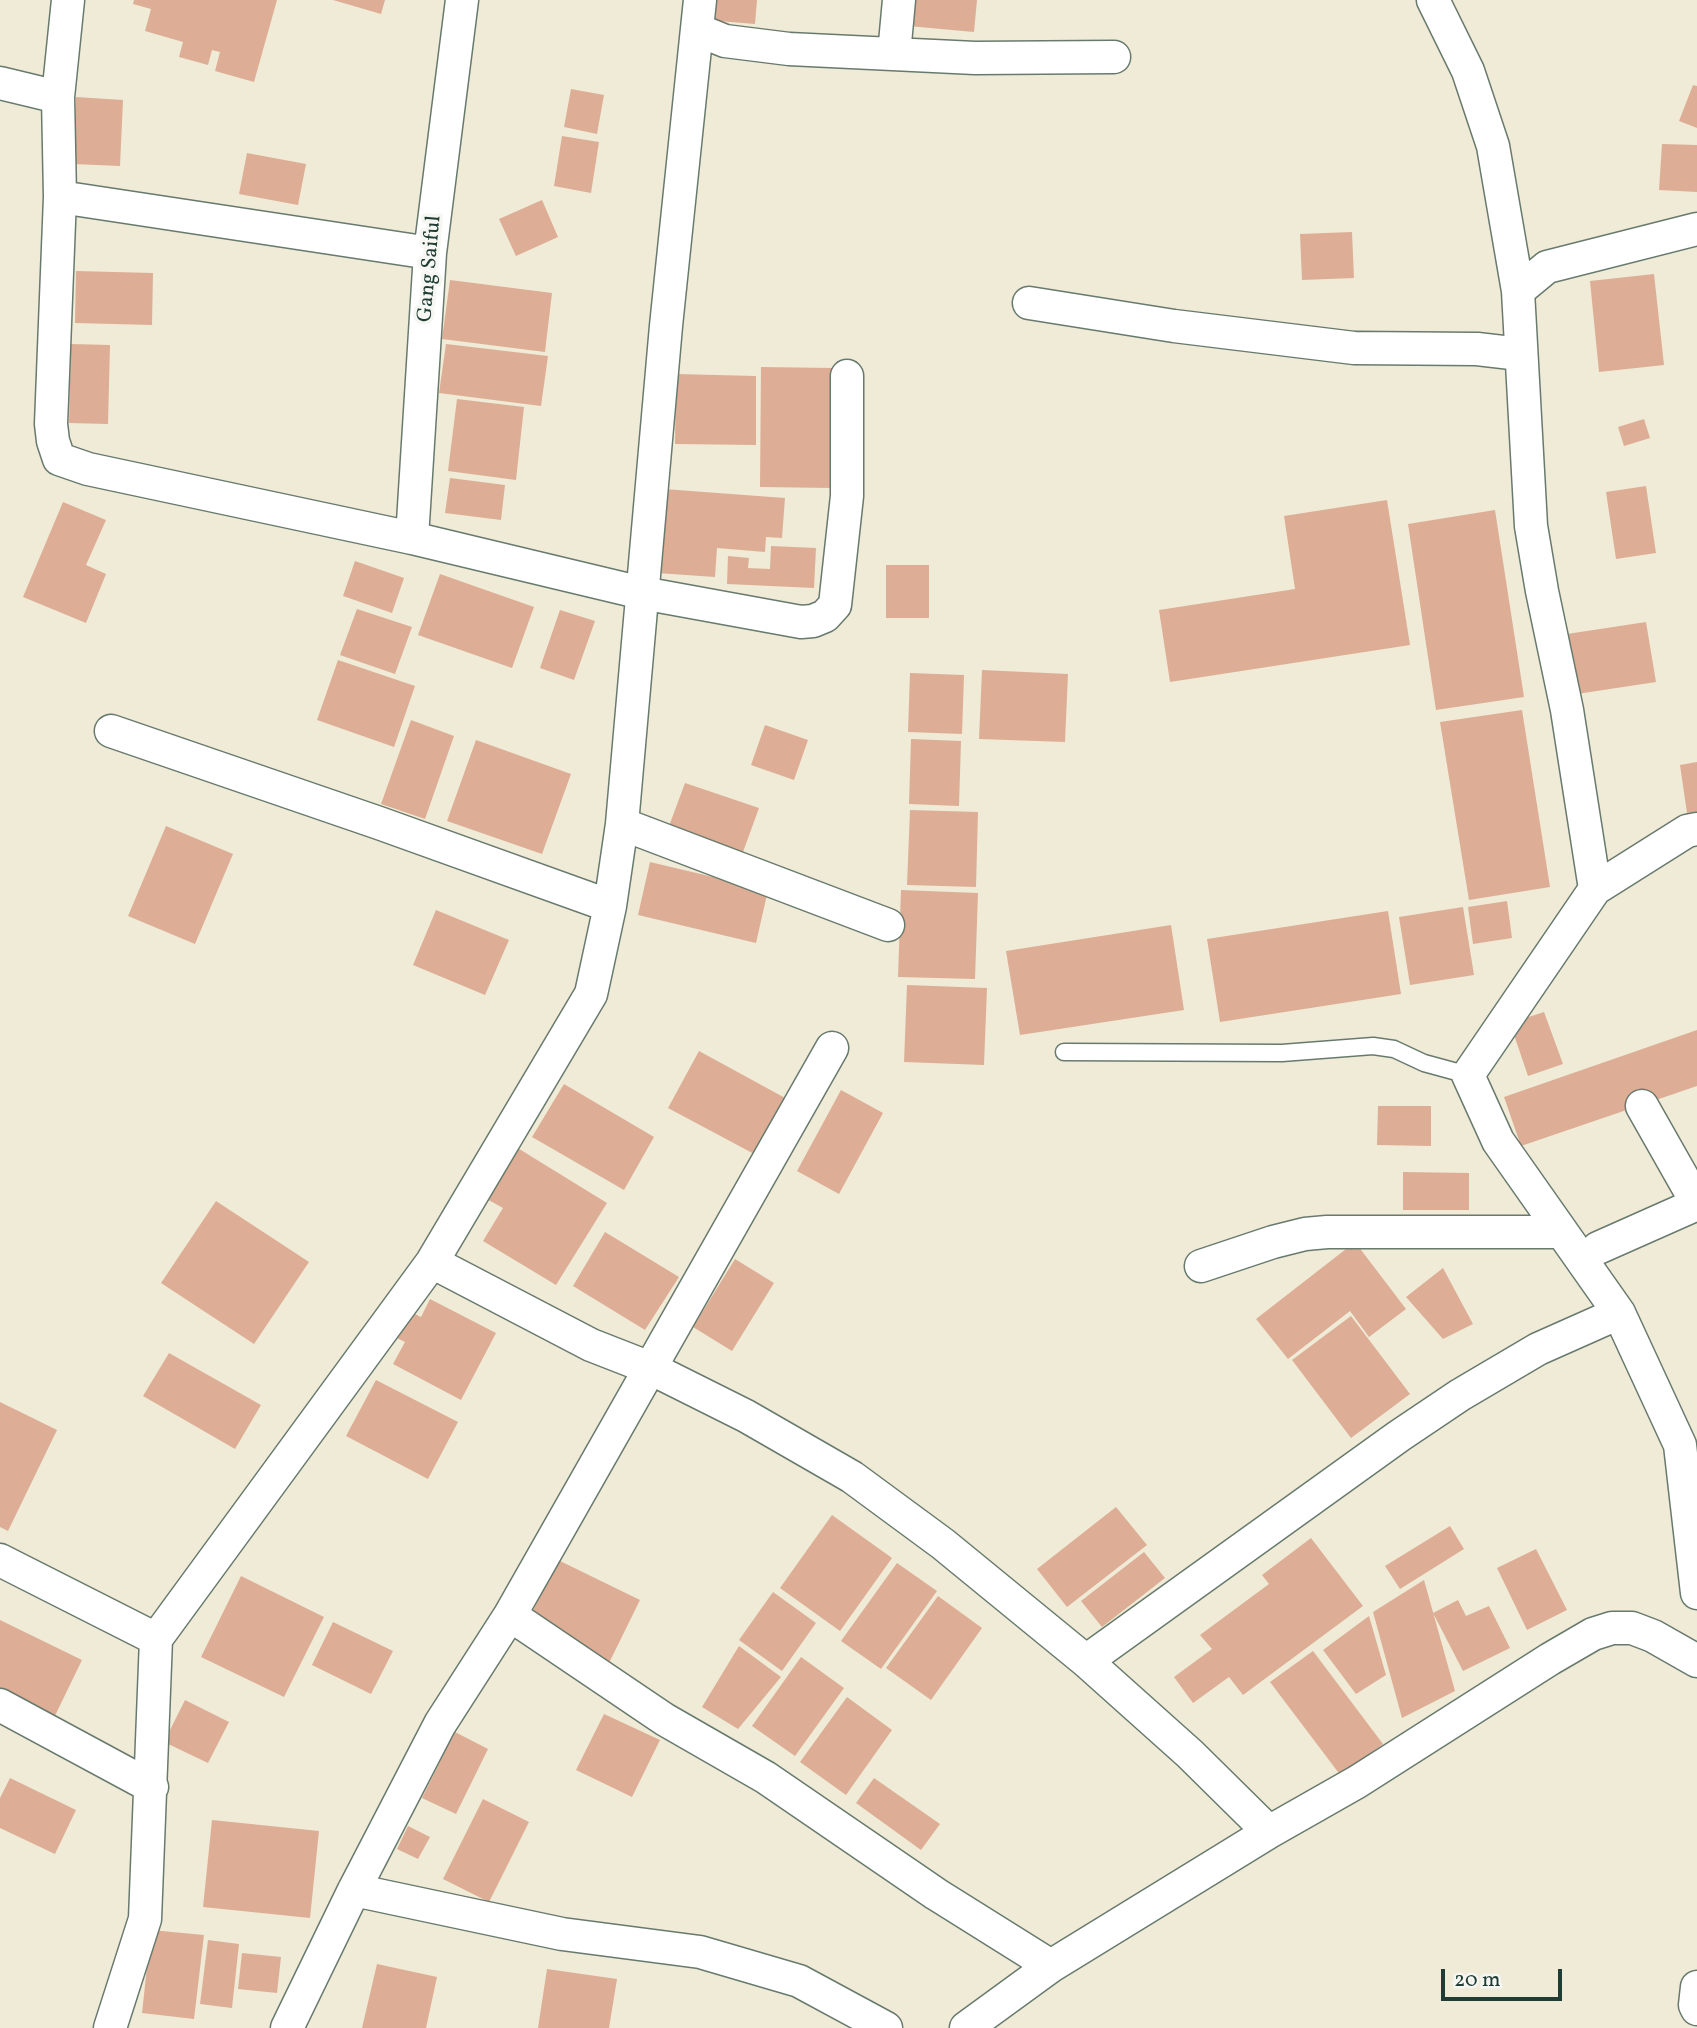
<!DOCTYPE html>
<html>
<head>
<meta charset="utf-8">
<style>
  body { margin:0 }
  #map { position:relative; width:1697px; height:2028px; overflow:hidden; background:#efebd7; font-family:Vollkorn,serif }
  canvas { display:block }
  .scale { position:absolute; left:1441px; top:1969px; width:121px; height:32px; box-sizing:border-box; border:4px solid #1f3d34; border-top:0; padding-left:9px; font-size:21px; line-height:24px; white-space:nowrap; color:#1f3d34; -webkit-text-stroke:5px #f6f6f2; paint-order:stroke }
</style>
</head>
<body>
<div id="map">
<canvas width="1697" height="2028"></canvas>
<div class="scale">20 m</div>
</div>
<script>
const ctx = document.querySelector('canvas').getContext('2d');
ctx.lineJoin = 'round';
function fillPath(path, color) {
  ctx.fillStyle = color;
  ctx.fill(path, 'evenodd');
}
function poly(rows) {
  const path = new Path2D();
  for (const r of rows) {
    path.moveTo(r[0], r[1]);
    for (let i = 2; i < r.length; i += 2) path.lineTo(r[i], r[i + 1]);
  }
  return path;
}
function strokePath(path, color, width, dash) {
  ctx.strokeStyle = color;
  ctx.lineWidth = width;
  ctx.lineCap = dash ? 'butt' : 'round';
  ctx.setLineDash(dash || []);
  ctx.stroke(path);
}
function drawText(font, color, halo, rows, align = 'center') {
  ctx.font = font + ' Vollkorn,serif';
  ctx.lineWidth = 7;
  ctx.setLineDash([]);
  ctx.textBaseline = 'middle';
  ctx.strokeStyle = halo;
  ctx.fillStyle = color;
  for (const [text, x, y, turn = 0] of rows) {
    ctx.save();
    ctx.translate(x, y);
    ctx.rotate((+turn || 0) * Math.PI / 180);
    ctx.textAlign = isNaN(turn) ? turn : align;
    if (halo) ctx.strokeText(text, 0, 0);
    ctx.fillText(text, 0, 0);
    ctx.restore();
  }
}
fillPath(poly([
  [134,0,277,0,254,82,215,71,220,52,212,50,208,65,179,57,183,42,145,31,151,9,133,4],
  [333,0,385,0,381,14],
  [708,0,757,0,755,24,706,20],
  [911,0,977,0,974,32,908,26],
  [1693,85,1697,86,1697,128,1679,121],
  [571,89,604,95,597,134,564,127],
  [76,97,123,100,120,166,73,164],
  [562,136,599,142,591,193,554,186],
  [1662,144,1697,145,1697,192,1659,190],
  [247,153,306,164,298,205,239,194],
  [542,200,558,237,516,256,499,219],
  [1352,232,1354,278,1302,280,1300,234],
  [76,271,153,273,152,325,75,323],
  [1654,274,1664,365,1599,372,1590,281],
  [450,280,552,293,545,352,442,339],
  [71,344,110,345,108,424,69,423],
  [446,344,548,356,541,406,439,393],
  [761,367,833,368,832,488,760,487],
  [676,374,756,376,756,445,675,444],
  [457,399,524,407,516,480,448,471],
  [1644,419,1650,438,1624,446,1618,427],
  [450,478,505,485,501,520,445,513],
  [1646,486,1656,553,1616,559,1606,492],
  [664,489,785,498,782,538,766,537,765,552,717,548,715,577,657,573],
  [1387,500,1410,645,1170,682,1159,610,1295,589,1284,516],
  [63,502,106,520,86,565,106,574,86,623,23,597],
  [1495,510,1524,697,1436,710,1408,524],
  [771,546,816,548,814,588,727,584,728,556,749,558,748,568,770,569],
  [355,561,404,578,392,613,343,596],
  [886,565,929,565,929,618,886,618],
  [440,574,534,607,512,668,418,635],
  [357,609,412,627,395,674,340,655],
  [560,610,595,621,574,680,540,668],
  [1646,622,1656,682,1577,694,1567,634],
  [338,660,415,686,394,747,317,720],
  [982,670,1068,674,1065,742,979,739],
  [910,673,964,675,962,734,908,732],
  [1522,710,1550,887,1469,900,1440,722],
  [411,720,454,736,425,819,381,804],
  [765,725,808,740,794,780,751,765],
  [911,739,961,741,959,806,909,804],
  [476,740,571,774,542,854,447,821],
  [1697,762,1697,812,1687,813,1680,765],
  [685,783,759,808,743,852,669,826],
  [910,810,978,812,976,887,907,885],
  [166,826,233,854,195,944,128,916],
  [650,862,768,890,756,943,638,915],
  [901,890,978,893,975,979,898,977],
  [1507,901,1512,938,1473,944,1468,907],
  [1463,907,1474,975,1410,985,1399,917],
  [436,910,509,940,485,995,413,965],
  [1388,911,1401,994,1220,1022,1207,939],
  [1171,925,1184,1010,1020,1035,1006,951],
  [907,985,987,988,984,1065,904,1062],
  [1544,1012,1563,1064,1528,1076,1510,1023],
  [1697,1030,1697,1086,1521,1146,1504,1097],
  [699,1051,787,1099,756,1155,668,1108],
  [564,1084,654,1137,624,1190,532,1137],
  [841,1090,883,1113,839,1194,797,1171],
  [1378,1106,1431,1106,1431,1146,1377,1145],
  [516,1147,607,1203,556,1285,483,1241,503,1208,485,1198],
  [1403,1172,1469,1173,1469,1210,1403,1210],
  [216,1201,309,1262,254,1344,161,1283],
  [605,1232,679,1277,645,1330,573,1286],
  [1355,1242,1406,1309,1369,1337,1350,1311,1288,1359,1256,1319],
  [735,1259,774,1283,732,1351,693,1327],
  [1443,1268,1473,1324,1443,1339,1406,1297],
  [430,1299,496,1333,461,1400,393,1364,405,1342,395,1337,409,1311,421,1317],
  [1351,1316,1410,1394,1351,1438,1292,1360],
  [169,1353,261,1405,235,1449,143,1396],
  [376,1380,458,1422,428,1479,346,1436],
  [0,1402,57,1430,8,1531,0,1527],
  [1116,1507,1147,1545,1067,1607,1037,1569],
  [832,1515,892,1558,840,1631,780,1588],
  [1450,1526,1464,1549,1400,1589,1385,1566],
  [1311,1538,1363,1606,1243,1695,1229,1677,1193,1703,1174,1677,1212,1649,1200,1635,1269,1584,1262,1575],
  [1536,1549,1567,1610,1527,1630,1497,1568],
  [1144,1552,1165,1578,1102,1627,1081,1601],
  [558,1560,640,1600,609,1663,527,1623],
  [897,1563,937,1591,881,1669,841,1641],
  [241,1576,324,1617,284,1697,201,1657],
  [1424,1580,1455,1691,1402,1718,1373,1612],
  [773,1592,816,1623,782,1671,739,1640],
  [938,1596,982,1628,931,1700,886,1668],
  [1458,1600,1466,1616,1489,1606,1510,1648,1463,1671,1433,1613],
  [1369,1616,1386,1675,1356,1694,1323,1650],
  [0,1620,82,1660,51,1724,0,1700],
  [333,1622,393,1651,371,1694,312,1665],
  [739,1646,781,1677,738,1729,702,1707],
  [1313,1651,1383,1744,1341,1776,1270,1682],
  [801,1657,844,1688,795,1756,752,1726],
  [847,1697,892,1730,846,1795,800,1762],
  [185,1700,229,1722,208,1763,164,1742],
  [604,1714,660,1740,632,1797,576,1770],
  [455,1732,488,1749,456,1814,422,1798],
  [10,1778,76,1810,55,1854,0,1828,0,1798],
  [874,1778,940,1824,921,1850,856,1803],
  [483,1799,529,1822,489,1902,443,1879],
  [212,1820,319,1831,310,1918,203,1907],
  [408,1826,430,1837,418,1859,397,1849],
  [151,1930,204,1935,194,2019,142,2013],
  [208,1940,239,1944,232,2008,200,2004],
  [242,1953,281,1957,277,1993,238,1989],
  [377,1964,437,1977,426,2028,362,2028],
  [547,1969,617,1979,609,2028,538,2028]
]), '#ddae95');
const lane = poly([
  [1064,1052,1282,1053,1373,1046,1394,1049,1424,1063,1468,1075]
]);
const street = poly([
  [68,0,58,97,60,197,51,424,53,441,59,459,88,469,412,538,642,593,801,622,813,621,825,616,835,605,847,496,847,376],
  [1433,0,1468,71,1493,146,1518,291,1531,526,1542,591,1567,710,1595,889],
  [698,30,725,41,789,49,975,58,1114,57],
  [894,54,899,0],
  [0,83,58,97],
  [60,197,430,253],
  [1518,291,1547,267,1697,229],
  [1029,303,1174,326,1354,348,1477,349,1520,354],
  [412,538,430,253,462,0],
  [111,731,379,823,610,906],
  [622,824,888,925],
  [1697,829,1687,831,1595,889,1468,1075,1498,1141,1619,1313,1680,1445,1697,1593],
  [1642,1106,1697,1203],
  [1598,1248,1697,1204],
  [432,1262,591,1345,650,1368,746,1416,852,1477,943,1544,1086,1661,1190,1754,1269,1832,1357,1782,1550,1659,1593,1634,1612,1628,1632,1628,1653,1636,1697,1661],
  [1201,1266,1273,1242,1305,1234,1327,1232,1561,1232],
  [0,1560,156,1639],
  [510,1615,664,1719,765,1777,936,1894,1051,1966],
  [1086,1661,1399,1436,1460,1395,1538,1349,1619,1313],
  [0,1705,152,1787],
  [354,1890,562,1934,700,1952,799,1981,886,2028],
  [1697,1987,1695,2005,1697,2009],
  [110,2028,145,1919,156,1639,432,1262,591,994,610,906,622,824,666,326,700,0],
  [287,2028,354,1890,440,1724,510,1615,832,1048],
  [966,2028,1051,1966,1269,1832]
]);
strokePath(lane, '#687a6d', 19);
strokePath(street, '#687a6d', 35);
strokePath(lane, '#fff', 16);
strokePath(street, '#fff', 32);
drawText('21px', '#1f3d34', '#f6f6f2', [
  ["Gang Saiful",431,269,-85]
]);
</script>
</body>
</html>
